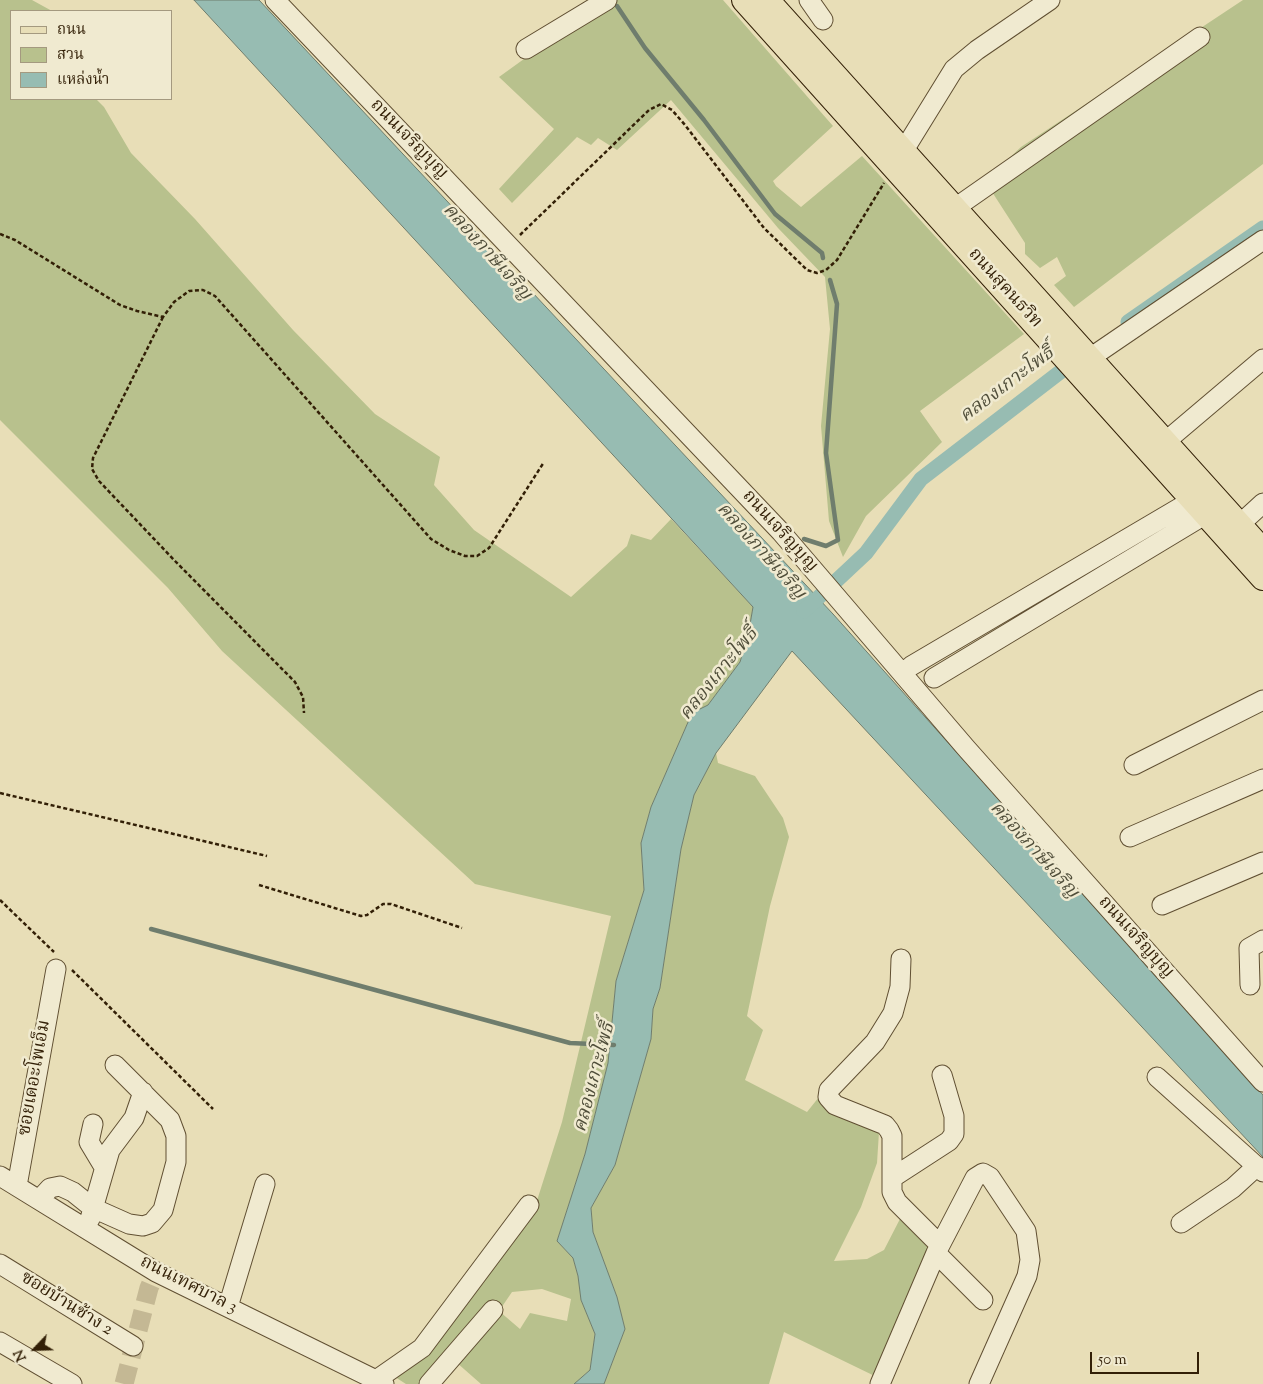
<!DOCTYPE html>
<html>
<head>
<meta charset="utf-8">
<style>
  body { margin:0 }
  #map { position:relative; width:1263px; height:1384px; overflow:hidden; background:#e8deb7; font-family:"Sorts Mill Goudy","Noto Serif Thai",serif }
  canvas { display:block }
  .legend { position:absolute; left:10px; top:10px; width:162px; height:90px; box-sizing:border-box; background:#f0ead0; border:1px solid #a4997f; margin:0; padding:6px 9px; list-style:none; font-size:15px; color:#321f06 }
  .legend li { display:flex; align-items:center; gap:10px; height:25px }
  .legend b { width:25px; border:1px solid #a4997f }
  .north { position:absolute; left:10px; top:1324px; width:50px; height:50px; -webkit-text-stroke:4px #f0ead0; paint-order:stroke; rotate:246deg; font-size:14px; font-weight:700; line-height:20px; text-align:center; color:#321f06 }
  .north::after { content:''; display:block; margin:auto; width:18px; height:22px; background:#321f06; clip-path:polygon(50% 0,100% 100%,50% 72%,0 100%) }
  .scale { position:absolute; left:1090px; top:1352px; width:109px; height:22px; box-sizing:border-box; border:2px solid #321f06; border-top:0; padding-left:6px; font-size:15px; line-height:18px; white-space:nowrap; color:#321f06; -webkit-text-stroke:4px #f0ead0; paint-order:stroke }
</style>
</head>
<body>
<div id="map">
<canvas width="1263" height="1384"></canvas>
<ul class="legend">
<li><b style="height:6px;background:#e8deb7"></b>ถนน</li>
<li><b style="height:14px;background:#b8c18d"></b>สวน</li>
<li><b style="height:14px;background:#97bcb2"></b>แหล่งน้ำ</li>
</ul>
<div class="north">N</div>
<div class="scale">50 m</div>
</div>
<script>
const ctx = document.querySelector('canvas').getContext('2d');
ctx.lineJoin = 'round';
function fillPath(path, color) {
  ctx.fillStyle = color;
  ctx.fill(path, 'evenodd');
}
function poly(rows) {
  const path = new Path2D();
  for (const r of rows) {
    path.moveTo(r[0], r[1]);
    for (let i = 2; i < r.length; i += 2) path.lineTo(r[i], r[i + 1]);
  }
  return path;
}
function strokePath(path, color, width, dash) {
  ctx.strokeStyle = color;
  ctx.lineWidth = width;
  ctx.lineCap = dash ? 'butt' : 'round';
  ctx.setLineDash(dash || []);
  ctx.stroke(path);
}
function drawText(font, color, halo, rows, align = 'center') {
  ctx.font = font + ' "Sorts Mill Goudy","Noto Serif Thai",serif';
  ctx.lineWidth = 5;
  ctx.setLineDash([]);
  ctx.textBaseline = 'middle';
  ctx.strokeStyle = halo;
  ctx.fillStyle = color;
  for (const [text, x, y, turn = 0] of rows) {
    ctx.save();
    ctx.translate(x, y);
    ctx.rotate((+turn || 0) * Math.PI / 180);
    ctx.textAlign = isNaN(turn) ? turn : align;
    if (halo) ctx.strokeText(text, 0, 0);
    ctx.fillText(text, 0, 0);
    ctx.restore();
  }
}
fillPath(poly([
  [0,0,32,0,52,11,11,11,11,99,96,99,104,107,131,153,195,219,293,330,375,414,440,457,434,485,474,530,571,597,627,546,631,534,651,540,671,519,753,607,748,636,740,662,708,705,692,713,651,807,641,843,644,890,616,981,608,1063,585,1154,557,1241,573,1258,578,1276,581,1300,595,1334,590,1370,574,1384,481,1384,456,1362,437,1384,406,1384,395,1377,534,1210,562,1122,611,916,475,884,222,651,168,588,0,420],
  [542,1289,571,1299,567,1321,530,1313,520,1329,499,1311,512,1292],
  [617,0,723,0,833,126,773,181,776,186,801,207,862,156,1024,334,920,411,942,442,866,516,843,557,829,521,821,426,830,329,825,277,778,228,671,100,617,150,598,138,591,145,577,137,512,203,499,189,554,129,499,77,542,46],
  [1243,0,1263,0,1263,164,1074,307,1054,285,1066,276,1057,257,1040,268,1025,254,1025,243,985,181,1021,147],
  [716,753,718,763,755,776,783,818,789,837,770,906,747,1016,763,1030,745,1080,807,1112,819,1097,879,1132,877,1163,861,1207,834,1261,867,1259,884,1250,901,1217,947,1246,887,1382,784,1332,769,1384,604,1384,625,1329,617,1297,593,1232,591,1208,615,1165,651,1039,653,1009,660,988,681,849,694,795]
]), '#b8c18d');
const water = poly([
  [194,0,259,0,833,614,1263,1095,1263,1157,792,651,716,753,694,795,681,849,660,988,653,1009,651,1039,615,1165,591,1208,593,1232,617,1297,625,1329,604,1384,574,1384,590,1370,595,1334,581,1300,578,1276,573,1258,557,1241,585,1154,608,1063,616,981,644,890,641,843,651,807,692,713,708,705,740,662,748,636,753,607,194,0]
]);
fillPath(water, '#97bcb2');
strokePath(water, '#6f7d6d', 1);
strokePath(poly([
  [617,6,645,48,704,120,775,214,822,253,823,258],
  [804,539,826,546,838,540,826,453,837,304,830,280],
  [151,929,570,1043,614,1045]
]), '#6f7d6d', 4.5);
strokePath(poly([
  [1128,322,1263,228],
  [804,611,866,553,921,479,1077,359]
]), '#97bcb2', 15);
strokePath(poly([
  [124,1384,149,1288,156,1272]
]), '#c4b894', 19, [19, 9]);
const minor = poly([
  [275,0,781,532,966,748,1263,1082],
  [809,0,823,20],
  [526,49,607,0],
  [896,163,954,69,977,50,1050,0],
  [955,208,1200,37],
  [1090,358,1263,240],
  [1165,442,1263,359],
  [1239,525,1263,503],
  [911,666,1203,494],
  [934,678,1206,514],
  [1134,765,1263,700],
  [1130,837,1263,779],
  [1162,905,1263,862],
  [901,959,900,987,893,1013,875,1042,829,1090,828,1097,835,1105,885,1125,889,1130,892,1136,892,1192,897,1202,940,1245],
  [1250,985,1249,948,1263,940],
  [1157,1077,1263,1172],
  [93,1124,89,1142,104,1167],
  [0,1176,156,1272,384,1384],
  [892,1178,949,1141,954,1134,954,1116,942,1075],
  [17,1186,56,969],
  [39,1200,50,1188,60,1186,73,1192,93,1208,129,1224,143,1226,152,1223,163,1210,176,1162,176,1136,170,1120,115,1065],
  [90,1219,110,1150,134,1118,143,1092],
  [1181,1223,1233,1188,1257,1166],
  [936,1253,983,1300],
  [0,1264,133,1346],
  [228,1307,265,1184],
  [0,1342,72,1384],
  [376,1380,422,1348,529,1205],
  [429,1384,493,1310],
  [880,1384,936,1253,975,1178,983,1173,990,1177,1026,1231,1030,1260,1027,1276,979,1384]
]);
const major = poly([
  [744,0,1263,578],
  [767,0,1263,551]
]);
strokePath(minor, '#604f32', 21);
strokePath(major, '#321f06', 26);
strokePath(poly([
  [0,234,15,240,120,305,137,311,163,317,174,302,189,291,203,290,215,296,431,539,449,550,465,556,477,556,489,548,544,462],
  [520,235,649,110,661,104,672,110,685,125,764,228,807,270,817,273,826,270,837,260,884,183],
  [163,317,93,458,92,469,99,481,175,561,295,682,303,697,304,713],
  [0,793,267,856],
  [259,885,361,916,367,915,383,904,391,904,462,928],
  [0,900,54,952],
  [72,970,213,1109]
]), '#321f06', 2.5, [4, 2.5]);
strokePath(minor, '#f0ead0', 19);
strokePath(major, '#e8deb7', 24);
drawText('18px', '#321f06', '#f0ead0', [
  ["ถนนเจริญบุญ",408,140,46],
  ["ถนนสุคนธวิท",1004,289,48],
  ["ถนนเจริญบุญ",779,532,48],
  ["ถนนเจริญบุญ",1135,938,48],
  ["ซอยเดอะโพเอ็ม",36,1078,-80],
  ["ถนนเทศบาล 3",188,1286,27],
  ["ซอยบ้านช้าง 2",66,1305,32]
]);
drawText('italic 19px', '#504e3a', '#f0ead0', [
  ["คลองภาษีเจริญ",486,253,48],
  ["คลองเกาะโพธิ์",1008,386,-37],
  ["คลองภาษีเจริญ",760,552,48],
  ["คลองเกาะโพธิ์",720,675,-51],
  ["คลองภาษีเจริญ",1033,851,48],
  ["คลองเกาะโพธิ์",596,1078,-75]
]);
</script>
</body>
</html>
